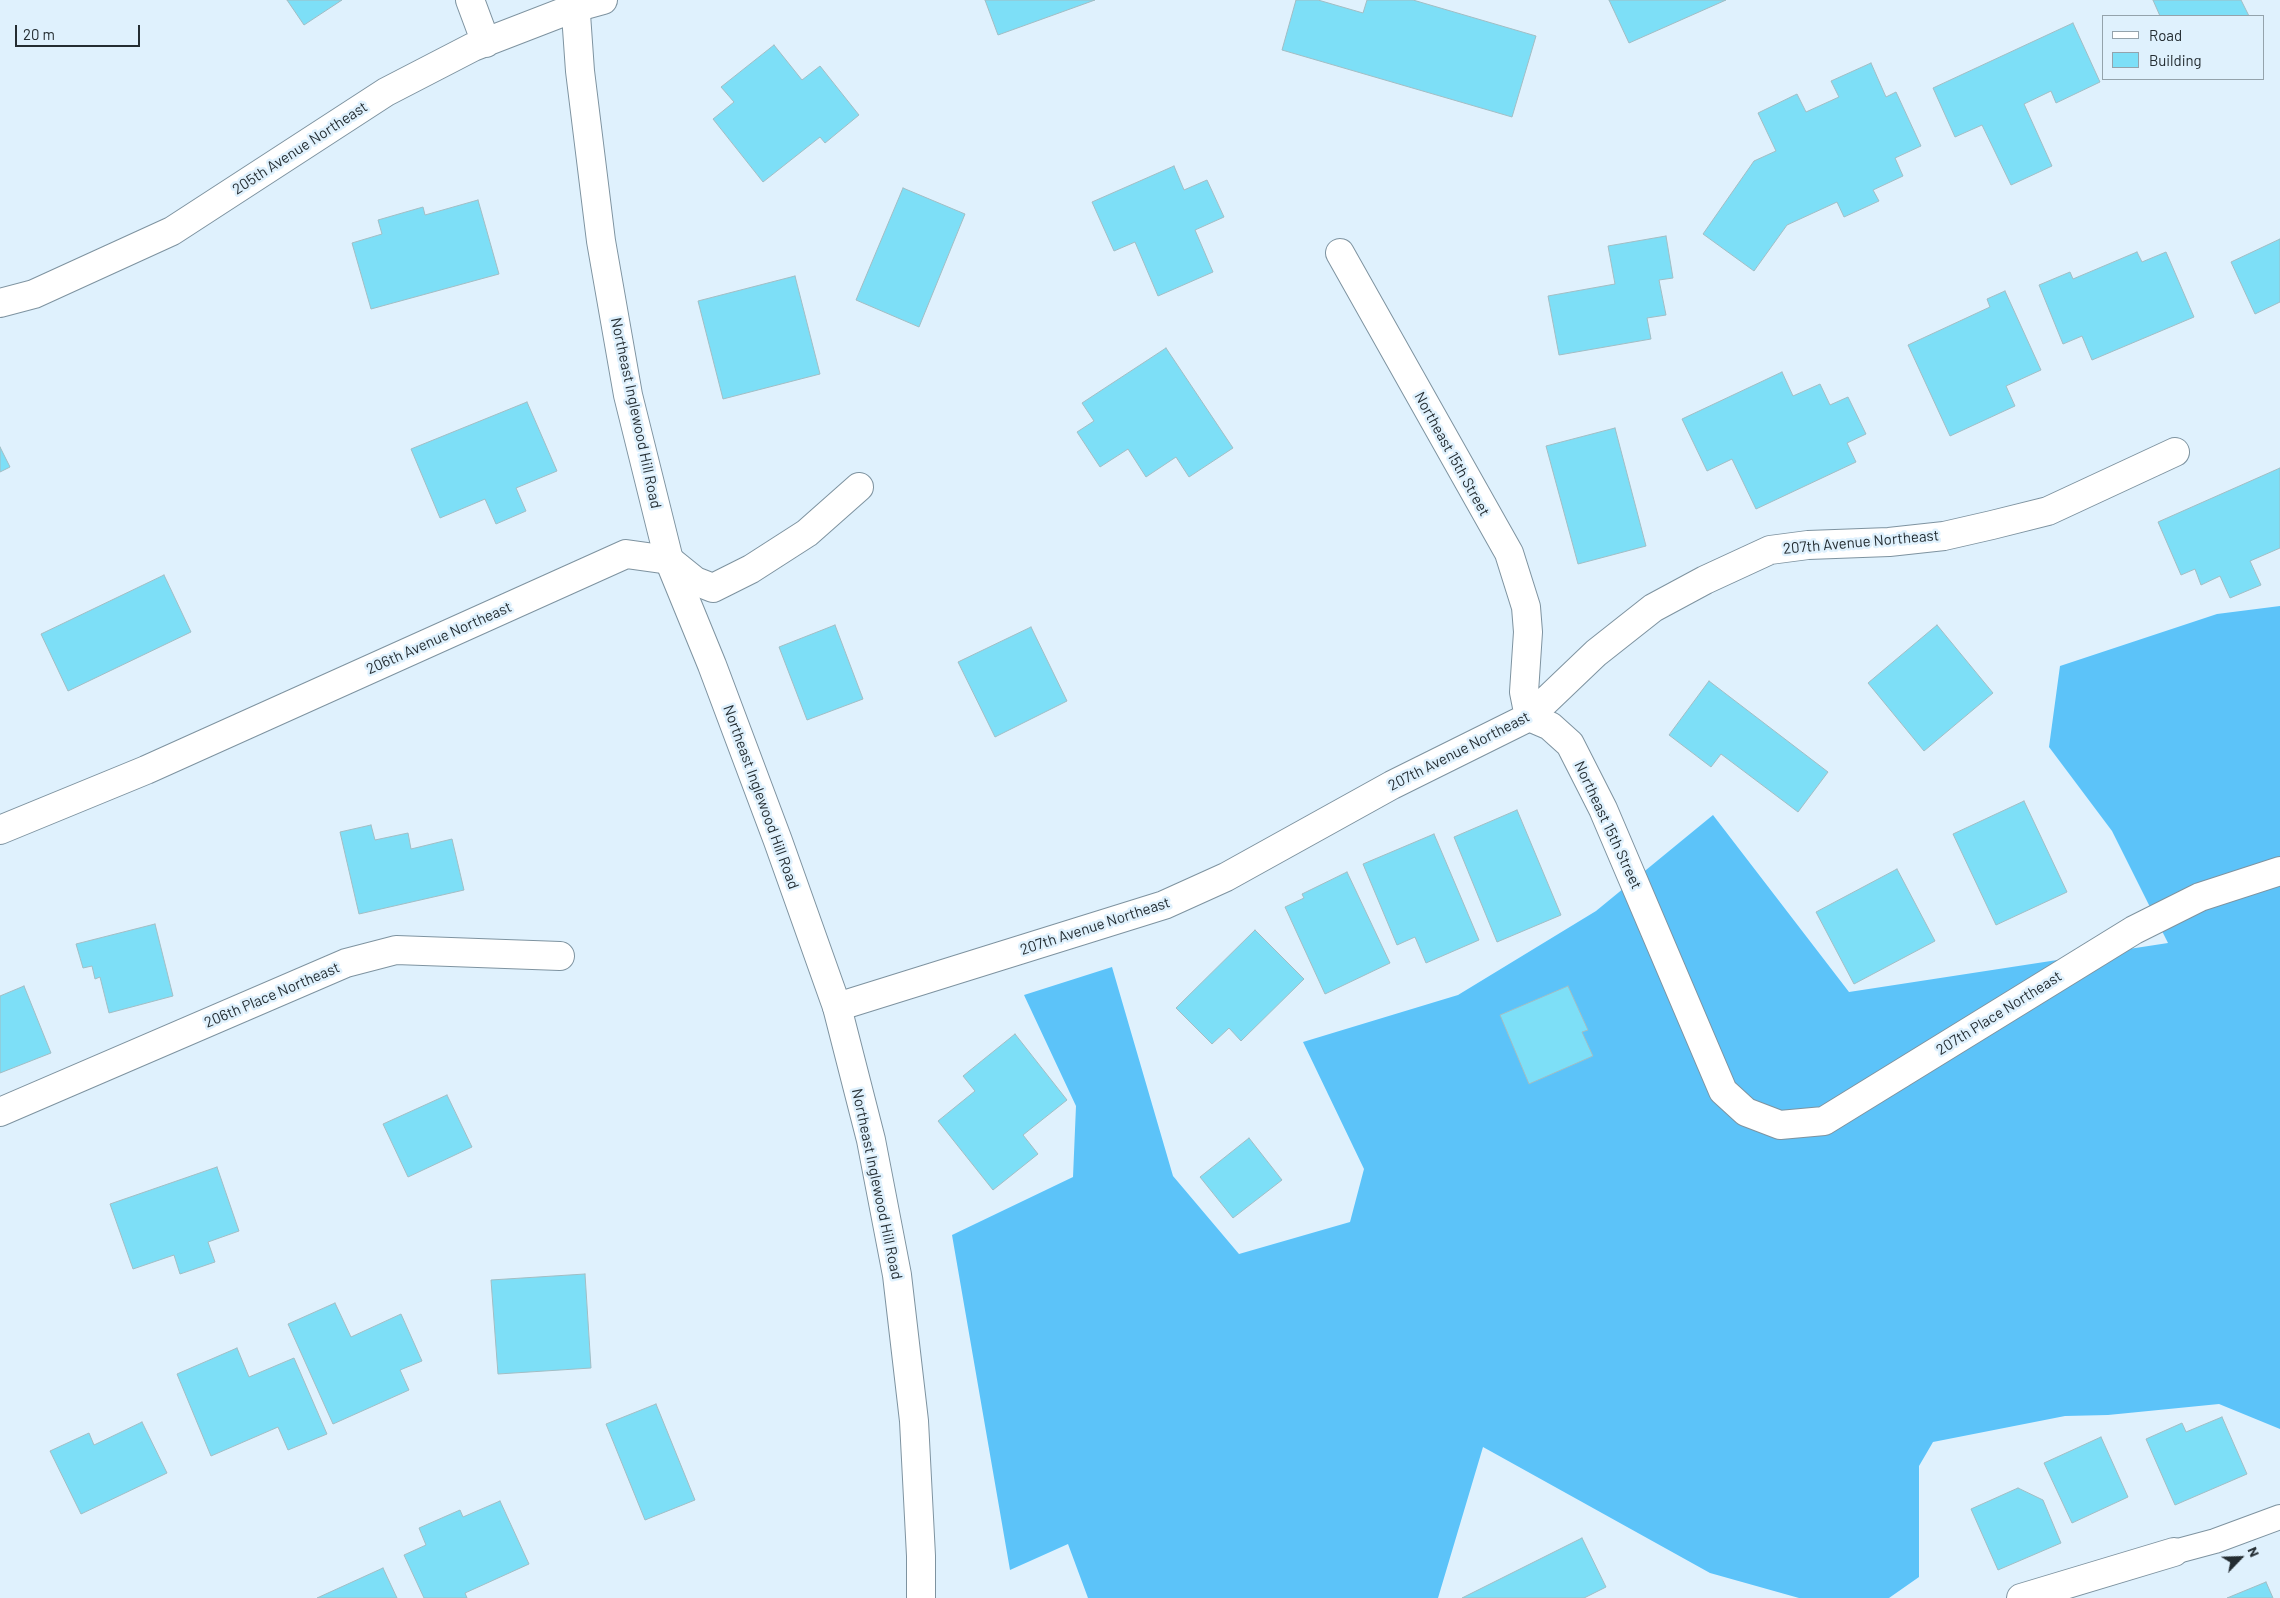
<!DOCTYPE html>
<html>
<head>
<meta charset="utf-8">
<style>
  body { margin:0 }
  #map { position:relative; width:2280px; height:1598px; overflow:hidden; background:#dff1fd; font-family:Barlow,sans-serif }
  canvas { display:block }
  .legend { position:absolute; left:2102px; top:15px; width:162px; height:65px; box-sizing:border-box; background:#dff1fd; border:1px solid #94a3ac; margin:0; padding:6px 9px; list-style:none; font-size:15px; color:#242d32 }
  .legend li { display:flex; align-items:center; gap:10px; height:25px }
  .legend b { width:25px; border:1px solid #94a3ac }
  .north { position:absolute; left:2215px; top:1533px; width:50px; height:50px; -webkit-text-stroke:4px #dff1fd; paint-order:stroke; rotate:66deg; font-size:14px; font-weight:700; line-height:20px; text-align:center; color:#242d32 }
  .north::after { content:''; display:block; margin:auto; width:18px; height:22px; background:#242d32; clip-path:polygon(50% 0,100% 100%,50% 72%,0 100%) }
  .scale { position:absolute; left:15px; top:25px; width:125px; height:22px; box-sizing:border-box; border:2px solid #242d32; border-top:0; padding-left:6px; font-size:15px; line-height:18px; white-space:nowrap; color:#242d32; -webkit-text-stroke:4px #dff1fd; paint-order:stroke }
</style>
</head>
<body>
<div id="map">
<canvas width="2280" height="1598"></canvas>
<ul class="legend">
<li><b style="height:6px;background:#fff"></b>Road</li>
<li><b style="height:14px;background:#7ddff7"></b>Building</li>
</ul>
<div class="north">N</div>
<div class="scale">20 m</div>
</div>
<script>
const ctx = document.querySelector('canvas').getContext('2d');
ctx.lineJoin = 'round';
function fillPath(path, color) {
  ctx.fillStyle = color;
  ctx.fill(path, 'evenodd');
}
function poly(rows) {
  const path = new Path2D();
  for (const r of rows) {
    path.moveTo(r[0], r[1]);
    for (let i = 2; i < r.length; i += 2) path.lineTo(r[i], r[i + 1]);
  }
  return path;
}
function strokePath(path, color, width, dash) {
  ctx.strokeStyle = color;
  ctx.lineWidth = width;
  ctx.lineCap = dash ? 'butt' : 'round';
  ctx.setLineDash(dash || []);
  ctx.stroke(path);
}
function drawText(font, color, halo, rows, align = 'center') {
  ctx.font = font + ' Barlow,sans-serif';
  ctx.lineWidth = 5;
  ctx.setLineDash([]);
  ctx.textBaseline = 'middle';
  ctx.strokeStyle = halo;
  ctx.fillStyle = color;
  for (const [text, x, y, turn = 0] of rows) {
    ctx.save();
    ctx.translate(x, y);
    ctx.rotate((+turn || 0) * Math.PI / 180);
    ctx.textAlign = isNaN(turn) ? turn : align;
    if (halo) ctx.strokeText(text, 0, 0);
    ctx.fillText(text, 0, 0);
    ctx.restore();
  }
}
fillPath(poly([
  [2280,606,2280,1429,2219,1404,2108,1415,2065,1416,1933,1442,1919,1466,1919,1577,1889,1598,1799,1598,1710,1573,1483,1447,1438,1598,1088,1598,1068,1544,1010,1570,952,1235,1073,1177,1076,1106,1024,995,1112,967,1173,1176,1239,1254,1350,1222,1364,1169,1303,1042,1458,995,1596,911,1713,815,1849,992,2168,943,2112,831,2049,747,2060,666,2217,614]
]), '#5cc3f9');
const building = poly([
  [287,0,342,0,304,25,287,0],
  [985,0,1095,0,998,35,985,0],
  [1296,0,1318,0,1363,13,1367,0,1413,0,1536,36,1512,117,1282,50,1296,0],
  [1609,0,1726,0,1629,43,1609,0],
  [2153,0,2241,0,2249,16,2160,16,2153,0],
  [2073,23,2100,82,2056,103,2051,91,2024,104,2052,166,2011,185,1982,125,1955,137,1933,88,2073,23],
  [774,45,802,80,820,66,859,115,825,143,820,137,763,182,713,119,734,102,721,87,774,45],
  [1871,63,1886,97,1896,92,1921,146,1895,158,1903,176,1873,190,1879,201,1844,217,1837,202,1787,225,1754,271,1703,234,1754,161,1776,151,1758,113,1797,94,1806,112,1839,97,1831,81,1871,63],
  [1174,166,1184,190,1207,180,1224,217,1195,230,1213,272,1158,296,1135,242,1114,251,1092,202,1174,166],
  [903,188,965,214,919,327,856,300,903,188],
  [478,200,499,274,371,309,352,243,382,234,378,220,423,207,425,215,478,200],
  [1666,236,1673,278,1659,280,1666,315,1647,318,1651,339,1559,355,1548,296,1615,284,1608,246,1666,236],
  [2280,239,2280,302,2255,314,2231,262,2280,239],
  [2137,252,2142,262,2166,252,2194,317,2092,360,2082,336,2063,344,2039,285,2070,272,2073,279,2137,252],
  [795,276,820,374,723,399,698,301,795,276],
  [2005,291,2041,370,2006,386,2015,406,1950,436,1908,345,1990,307,1987,299,2005,291],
  [1166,348,1233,448,1189,477,1176,457,1146,477,1128,449,1100,467,1077,432,1094,421,1082,403,1166,348],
  [1782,372,1793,396,1820,384,1830,405,1848,397,1866,434,1847,443,1856,462,1756,509,1732,459,1707,471,1682,419,1782,372],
  [527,402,557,471,516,488,526,511,496,524,485,499,440,518,411,449,527,402],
  [1615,428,1646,546,1578,564,1546,446,1615,428],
  [0,447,10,467,0,472,0,447],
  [2280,468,2280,548,2250,561,2261,585,2230,598,2220,576,2201,585,2195,569,2181,575,2158,522,2280,468],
  [164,575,191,632,68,691,41,634,164,575],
  [835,625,863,699,807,720,779,647,835,625],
  [1937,625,1993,693,1924,751,1868,683,1937,625],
  [1031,627,1067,701,995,737,958,662,1031,627],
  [1709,681,1828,772,1798,812,1721,754,1711,767,1669,735,1709,681],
  [2024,801,2067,892,1996,925,1953,834,2024,801],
  [1517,810,1561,915,1497,942,1454,837,1517,810],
  [371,825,375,840,408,833,411,849,452,839,464,890,359,914,340,832,371,825],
  [1434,834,1479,940,1426,963,1415,937,1397,945,1363,864,1434,834],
  [1897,869,1935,941,1854,984,1816,912,1897,869],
  [1347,872,1390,963,1325,994,1285,907,1304,898,1302,894,1347,872],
  [155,924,173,996,109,1013,100,977,95,979,92,966,83,968,76,944,155,924],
  [1255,930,1304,979,1241,1041,1229,1028,1212,1044,1176,1008,1255,930],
  [24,986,51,1053,0,1073,0,996,24,986],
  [1568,986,1588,1030,1582,1032,1593,1056,1529,1084,1500,1015,1568,986],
  [1015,1034,1067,1100,1023,1135,1038,1154,993,1190,938,1121,975,1091,963,1076,1015,1034],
  [447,1095,472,1147,408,1177,383,1124,447,1095],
  [1249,1138,1282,1180,1233,1218,1200,1177,1249,1138],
  [217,1167,239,1231,208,1242,215,1262,180,1274,174,1255,133,1269,110,1204,217,1167],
  [585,1274,591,1368,498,1374,491,1280,585,1274],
  [335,1303,351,1337,401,1314,422,1361,400,1370,409,1390,333,1424,288,1324,335,1303],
  [237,1348,249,1377,294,1358,327,1434,288,1450,278,1427,211,1456,177,1374,237,1348],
  [656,1404,695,1500,645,1520,606,1424,656,1404],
  [2222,1417,2247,1474,2175,1505,2146,1439,2182,1423,2186,1432,2222,1417],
  [142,1422,167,1473,81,1514,50,1451,89,1433,94,1445,142,1422],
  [2101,1437,2128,1497,2072,1523,2044,1463,2101,1437],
  [2018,1488,2043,1500,2061,1543,1998,1570,1971,1509,2018,1488],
  [500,1501,529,1564,465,1593,467,1598,424,1598,404,1555,426,1545,419,1528,460,1510,463,1517,500,1501],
  [1582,1538,1606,1587,1584,1598,1462,1598,1582,1538],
  [383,1568,397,1598,317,1598,383,1568],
  [2266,1582,2273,1598,2227,1598,2266,1582]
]);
fillPath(building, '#7ddff7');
strokePath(building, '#a2bdc4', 1);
const service = poly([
  [2174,1552,2215,1541,2280,1517]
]);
const minor = poly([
  [470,0,486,43],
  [1340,253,1509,553,1526,607,1528,632,1524,692,1529,717,1550,726,1570,744,1603,809,1723,1091,1746,1112,1780,1125,1824,1121,2134,930,2200,897,2280,871],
  [0,303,34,294,172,231,386,92,473,47,574,8,603,0],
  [0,830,146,770,626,554,669,560,695,581,713,588,751,569,807,533,859,487],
  [837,1007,1164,905,1226,877,1392,785,1529,717,1596,653,1653,608,1705,580,1770,550,1808,545,1889,542,1944,536,1992,525,2048,511,2175,452],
  [0,1112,346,963,396,950,560,956],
  [2021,1598,2174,1552]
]);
const tertiary = poly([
  [575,0,580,71,601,241,628,395,669,560,712,665,778,841,837,1007,871,1140,897,1275,914,1421,921,1556,921,1598]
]);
strokePath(service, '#7e93a0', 26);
strokePath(minor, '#7e93a0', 30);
strokePath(tertiary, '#7e93a0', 30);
strokePath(service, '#fff', 24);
strokePath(minor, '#fff', 28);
strokePath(tertiary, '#fff', 28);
drawText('15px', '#242d32', '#dff1fd', [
  ["205th Avenue Northeast",300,148,-33],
  ["Northeast Inglewood Hill Road",636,413,78],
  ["Northeast 15th Street",1452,454,61],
  ["207th Avenue Northeast",1861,542,-5],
  ["206th Avenue Northeast",439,638,-24],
  ["207th Avenue Northeast",1459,751,-27],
  ["Northeast Inglewood Hill Road",761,797,70],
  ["Northeast 15th Street",1608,825,65],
  ["207th Avenue Northeast",1095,926,-18],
  ["206th Place Northeast",272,995,-23],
  ["207th Place Northeast",1999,1013,-32],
  ["Northeast Inglewood Hill Road",877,1184,78]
]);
</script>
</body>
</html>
